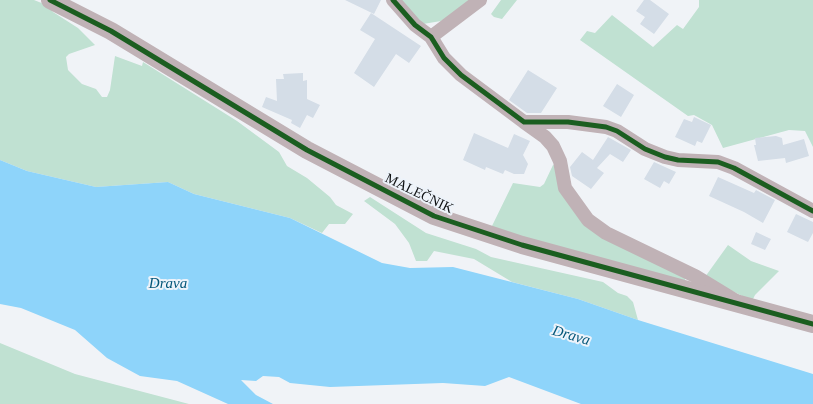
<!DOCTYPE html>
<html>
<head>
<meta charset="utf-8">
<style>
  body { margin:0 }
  canvas { display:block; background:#f0f3f7 }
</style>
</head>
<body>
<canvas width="813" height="404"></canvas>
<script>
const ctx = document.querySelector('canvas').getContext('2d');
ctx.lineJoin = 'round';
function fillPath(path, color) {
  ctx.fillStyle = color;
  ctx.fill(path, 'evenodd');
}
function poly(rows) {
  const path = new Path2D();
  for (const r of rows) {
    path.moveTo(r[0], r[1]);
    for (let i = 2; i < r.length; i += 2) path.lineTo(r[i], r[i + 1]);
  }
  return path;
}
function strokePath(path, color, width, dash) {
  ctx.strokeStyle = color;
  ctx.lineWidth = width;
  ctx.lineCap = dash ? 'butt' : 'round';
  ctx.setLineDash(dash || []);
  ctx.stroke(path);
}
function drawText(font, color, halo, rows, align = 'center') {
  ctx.font = font + ' "Times New Roman",serif';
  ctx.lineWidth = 4;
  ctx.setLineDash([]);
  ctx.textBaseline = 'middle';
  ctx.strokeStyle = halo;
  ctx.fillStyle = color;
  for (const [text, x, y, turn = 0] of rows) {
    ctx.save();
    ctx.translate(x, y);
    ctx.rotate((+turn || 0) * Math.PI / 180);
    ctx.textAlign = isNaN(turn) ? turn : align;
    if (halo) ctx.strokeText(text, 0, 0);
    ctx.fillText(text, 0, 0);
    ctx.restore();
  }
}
fillPath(poly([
  [0,0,34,0,49,6,53,12,78,28,95,45,69,54,66,57,68,70,82,84,96,89,102,97,107,97,110,90,115,56,142,66,143,62,237,121,279,152,287,166,307,178,330,197,336,205,353,214,345,224,329,224,322,233,290,218,194,194,168,182,96,187,27,171,0,160],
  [400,0,473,0,441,21,423,24],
  [501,0,517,0,502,19,494,17,491,14],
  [699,0,813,0,813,147,805,131,789,130,723,148,712,125,694,115,688,116,580,40,587,31,595,33,612,15,653,47,677,25,683,29,699,7],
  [553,165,558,167,574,209,686,277,683,285,491,228,513,183,540,187,544,184],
  [370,197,426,233,476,249,491,257,603,282,618,293,627,296,633,302,638,320,578,299,512,282,474,259,434,251,427,261,416,261,409,243,395,224,364,201],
  [728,245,751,261,779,271,755,295,752,301,705,277],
  [0,343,75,374,189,404,0,404]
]), '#c0e1d2');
fillPath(poly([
  [0,160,27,171,96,187,168,182,194,194,290,218,382,263,410,268,453,267,578,299,638,320,813,374,813,404,581,404,509,377,485,386,443,383,330,387,290,383,279,377,263,376,256,381,241,380,256,395,273,404,228,404,177,381,140,376,107,358,75,330,21,308,0,304]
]), '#8ed4fa');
fillPath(poly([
  [345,0,381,0,374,14],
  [644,0,650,0,669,14,654,34,640,24,645,17,636,11],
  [371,13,421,46,409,63,396,54,374,87,354,73,375,39,360,30],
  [528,70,557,88,541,113,527,113,509,100],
  [303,73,303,81,307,80,307,99,320,105,313,118,307,115,300,128,291,123,292,120,262,107,266,97,277,101,276,79,284,79,283,74],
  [617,84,634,95,621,117,603,106],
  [694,117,711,125,702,143,697,141,695,146,675,137,684,119,692,122],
  [474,133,508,148,514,134,530,141,523,155,528,164,524,174,514,174,505,170,503,174,486,167,485,170,463,160],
  [776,136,782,138,783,145,804,139,809,156,786,163,785,158,758,161,754,145,756,145,755,138],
  [608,137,631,150,623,162,610,154,597,168,604,173,591,189,572,176,570,167,582,152,593,160],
  [654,162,676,172,669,184,664,181,660,188,644,179],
  [718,177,754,193,756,190,775,200,763,223,744,212,709,196],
  [796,214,813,222,813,233,808,242,787,232],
  [756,232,771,239,765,250,751,244]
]), '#d4dde7');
strokePath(poly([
  [393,0,415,25,431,37,444,58,461,75,524,122,568,122,606,127,617,131,645,149,665,157,678,160,718,162,734,168,813,211],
  [431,37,480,0],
  [524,122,545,137,553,146,560,161,565,188,588,220,606,233,695,276,736,301]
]), '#c0b2b6', 14);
strokePath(poly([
  [50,0,111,31,307,150,434,216,522,245,813,324]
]), '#c0b2b6', 18);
strokePath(poly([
  [50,0,111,31,307,150,434,216,522,245,813,324],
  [393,0,415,25,431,37,444,58,461,75,524,122,568,122,606,127,617,131,645,149,665,157,678,160,718,162,734,168,813,211]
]), '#1b5e20', 5);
drawText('14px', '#0d0f11', '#edf3fa', [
  ["MALEČNIK",419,194,26]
]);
drawText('italic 15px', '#035679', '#edf3fa', [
  ["Drava",168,284],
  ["Drava",571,336,16]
]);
</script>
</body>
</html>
